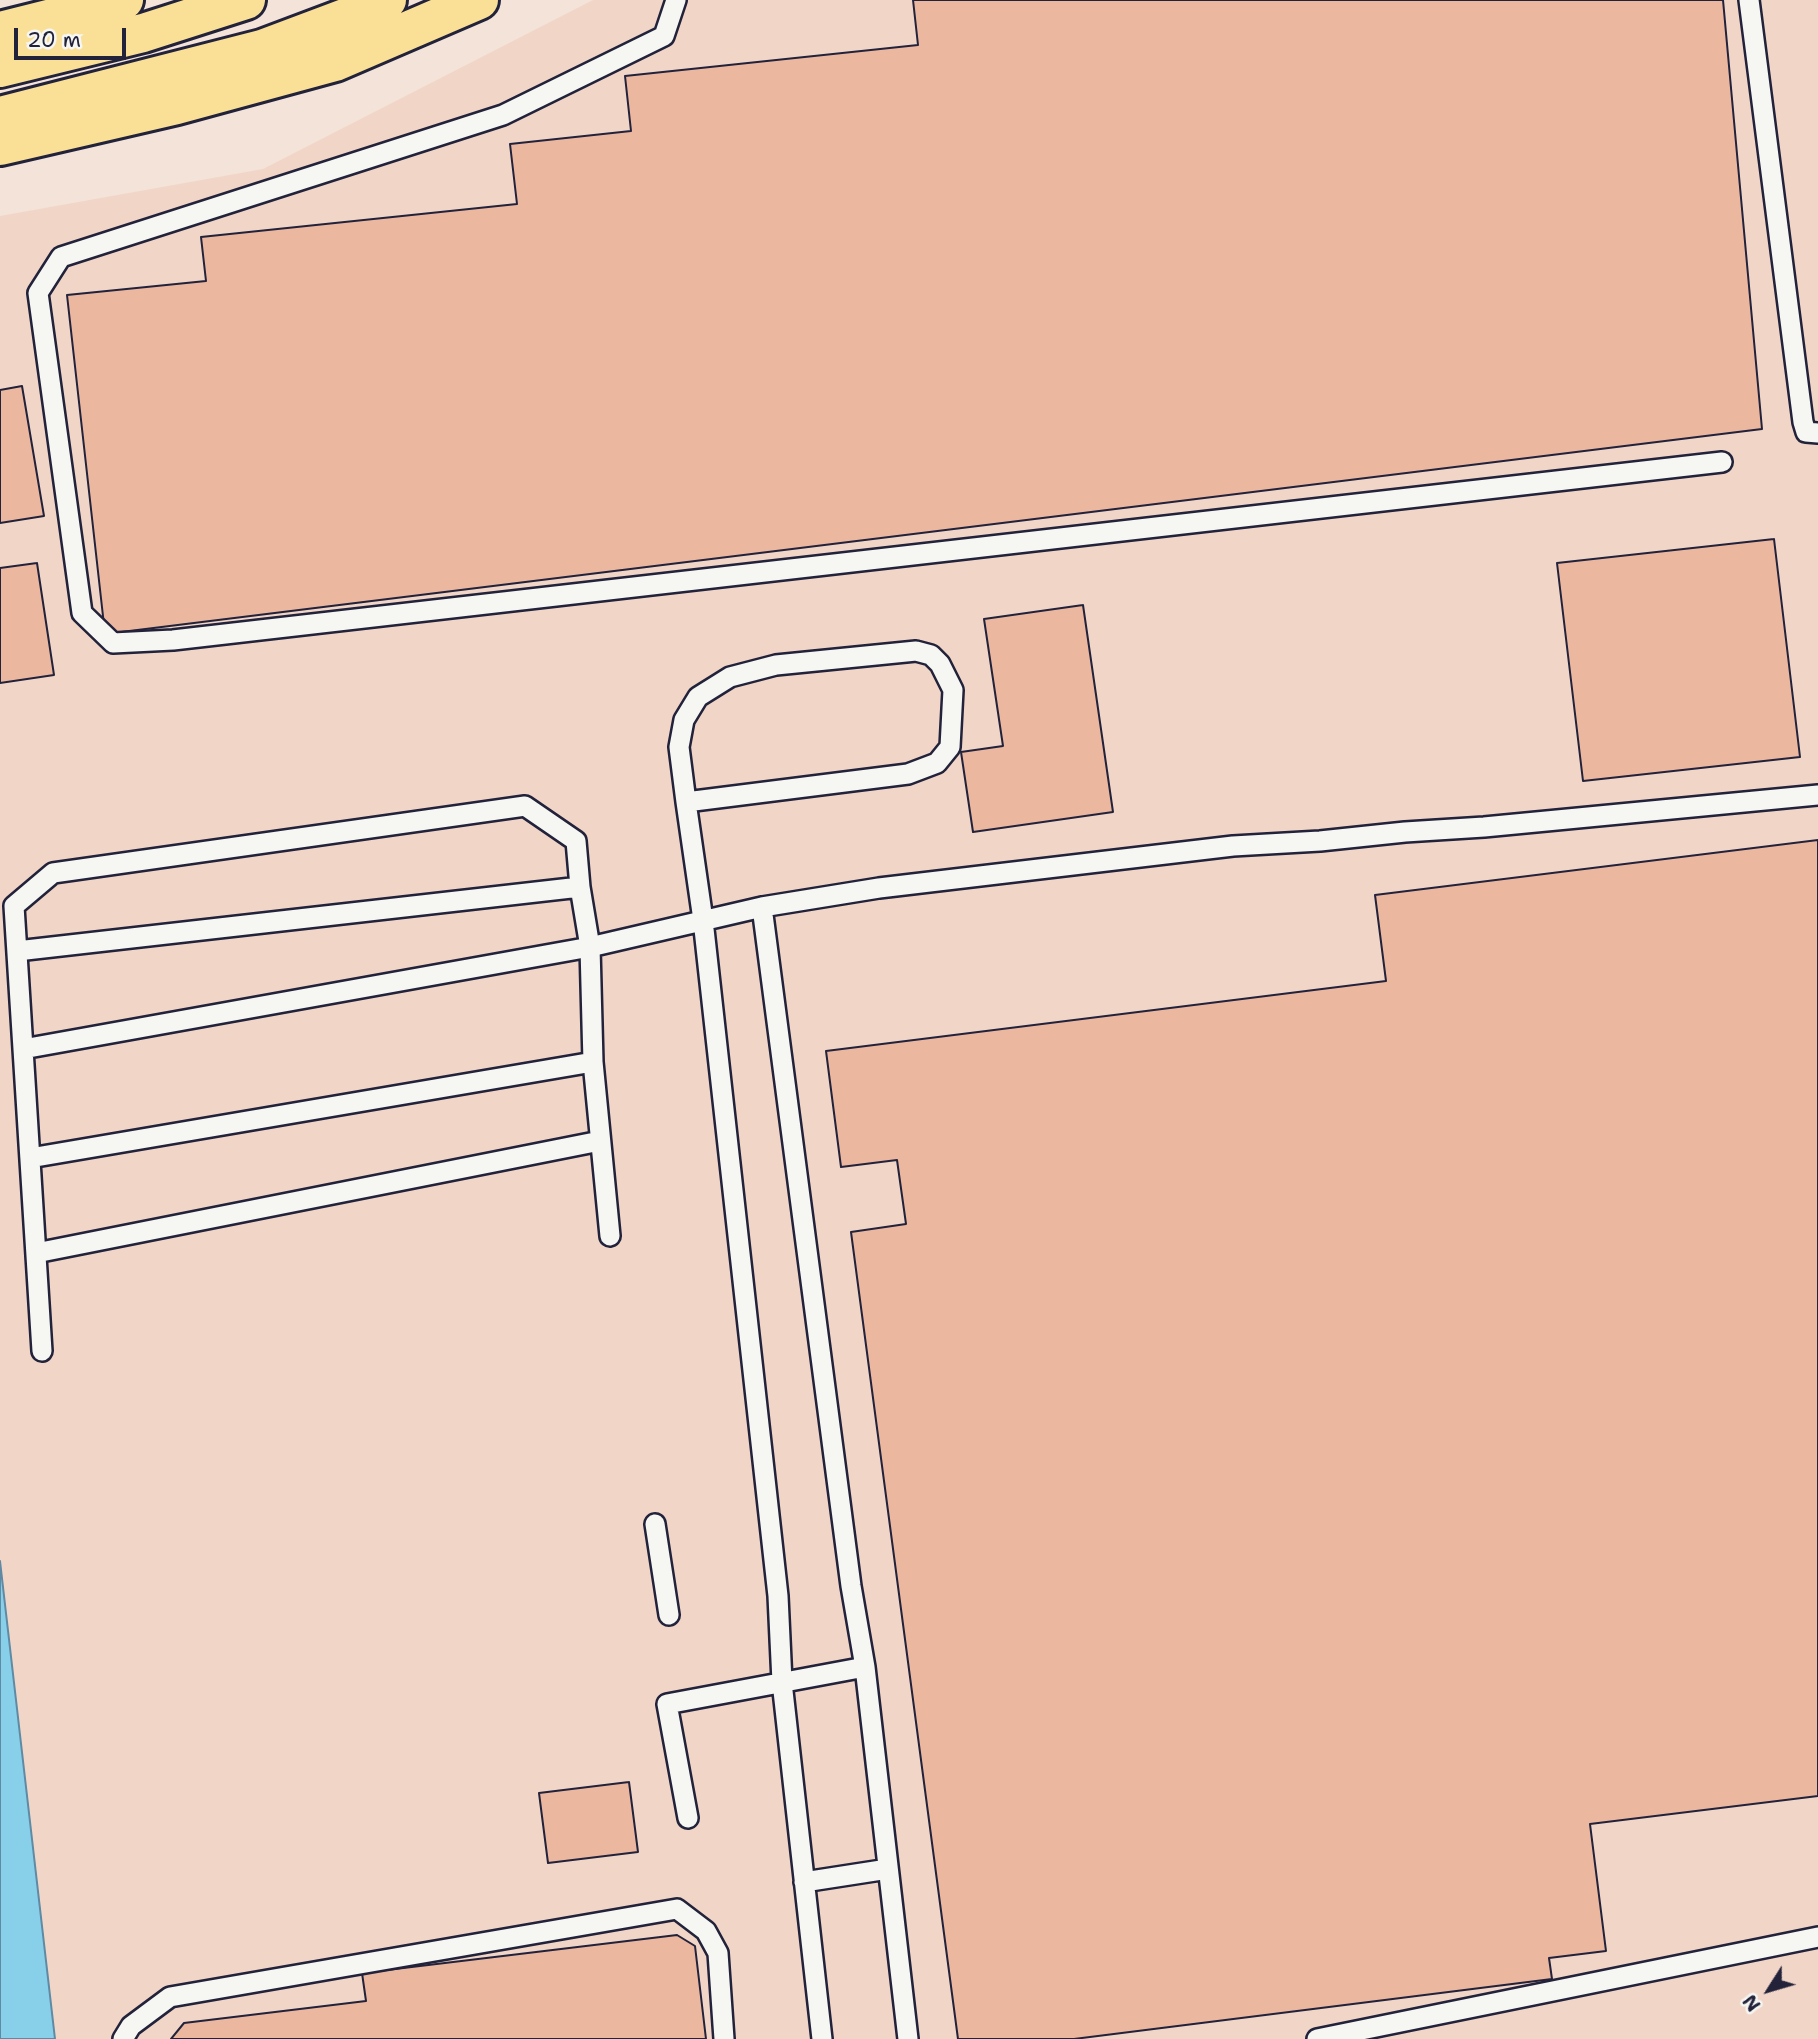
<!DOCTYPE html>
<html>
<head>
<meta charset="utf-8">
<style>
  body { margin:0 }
  #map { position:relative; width:1818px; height:2039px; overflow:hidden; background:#f3e3d9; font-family:"Shantell Sans",sans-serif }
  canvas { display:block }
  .north { position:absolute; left:1734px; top:1955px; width:70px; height:70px; -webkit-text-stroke:5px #f6f6f2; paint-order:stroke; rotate:233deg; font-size:19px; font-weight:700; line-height:28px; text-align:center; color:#22223b }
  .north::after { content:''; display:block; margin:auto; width:24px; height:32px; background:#22223b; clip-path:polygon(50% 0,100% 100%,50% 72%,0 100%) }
  .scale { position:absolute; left:14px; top:28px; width:112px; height:32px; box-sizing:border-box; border:4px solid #22223b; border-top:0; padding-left:9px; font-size:21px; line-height:24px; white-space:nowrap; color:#22223b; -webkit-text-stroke:5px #f6f6f2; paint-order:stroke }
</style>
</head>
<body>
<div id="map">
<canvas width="1818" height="2039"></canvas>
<div class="north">N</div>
<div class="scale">20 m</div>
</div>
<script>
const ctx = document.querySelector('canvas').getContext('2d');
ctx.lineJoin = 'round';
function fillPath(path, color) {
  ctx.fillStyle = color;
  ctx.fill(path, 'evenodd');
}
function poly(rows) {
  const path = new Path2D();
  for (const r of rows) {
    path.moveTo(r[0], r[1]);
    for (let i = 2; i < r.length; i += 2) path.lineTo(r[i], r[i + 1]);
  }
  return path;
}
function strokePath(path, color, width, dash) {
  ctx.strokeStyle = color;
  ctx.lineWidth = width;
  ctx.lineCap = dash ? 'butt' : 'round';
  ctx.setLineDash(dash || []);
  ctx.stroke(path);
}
fillPath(poly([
  [593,0,1818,0,1818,2039,0,2039,0,216,263,169]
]), '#f1d6c8');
const water = poly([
  [0,1561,55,2039,0,2039,0,1561]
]);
fillPath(water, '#88cfea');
strokePath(water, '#5f8aa4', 2);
const building = poly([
  [913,0,1723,0,1762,429,105,634,67,295,206,281,201,237,517,204,510,144,631,131,625,76,918,45,913,0],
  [22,386,44,516,0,523,0,390,22,386],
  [1774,539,1800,757,1583,781,1557,563,1774,539],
  [37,563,54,675,0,683,0,568,37,563],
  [1083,605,1113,812,973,832,961,752,1003,746,984,619,1083,605],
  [1818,840,1818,1796,1590,1824,1606,1951,1549,1958,1552,1979,1074,2039,958,2039,851,1232,906,1224,897,1160,841,1167,826,1051,1386,981,1375,895,1818,840],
  [629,1782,638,1852,548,1863,539,1793,629,1782],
  [677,1935,695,1946,706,2039,171,2039,184,2023,366,2001,362,1973,677,1935]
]);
fillPath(building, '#ecb79f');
strokePath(building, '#22223b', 2);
const lane = poly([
  [676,0,664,36,503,115,61,257,38,293,82,613,113,643,173,640,1722,462],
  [1749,0,1803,422,1806,432,1818,433],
  [916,651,931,655,940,664,953,690,950,747,937,763,908,774,686,802,679,747,684,720,698,697,730,677,776,665,916,651],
  [686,802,703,920,778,1596,782,1682,822,2039],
  [762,907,851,1586,865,1667,908,2039],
  [17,951,580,887],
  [23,1049,590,947,580,887,576,841,525,806,53,873,14,906,42,1351],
  [30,1158,593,1062],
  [610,1236,593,1062,590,947,762,907,879,888,1233,846,1320,841,1405,832,1484,827,1818,795],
  [36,1253,600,1141],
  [655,1524,669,1615],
  [688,1818,667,1704,865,1667],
  [804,1882,888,1869],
  [123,2039,131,2026,170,1997,677,1909,706,1931,718,1953,724,2039],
  [1317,2039,1818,1937]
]);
const highway = poly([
  [0,31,124,0],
  [0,68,143,33,246,0],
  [0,116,262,49,350,16,387,0],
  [0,146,177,105,335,62,479,0]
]);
strokePath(lane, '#22223b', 24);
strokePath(highway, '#22223b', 44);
strokePath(lane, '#f6f6f2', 19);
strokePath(highway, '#fadf96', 38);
</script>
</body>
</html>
